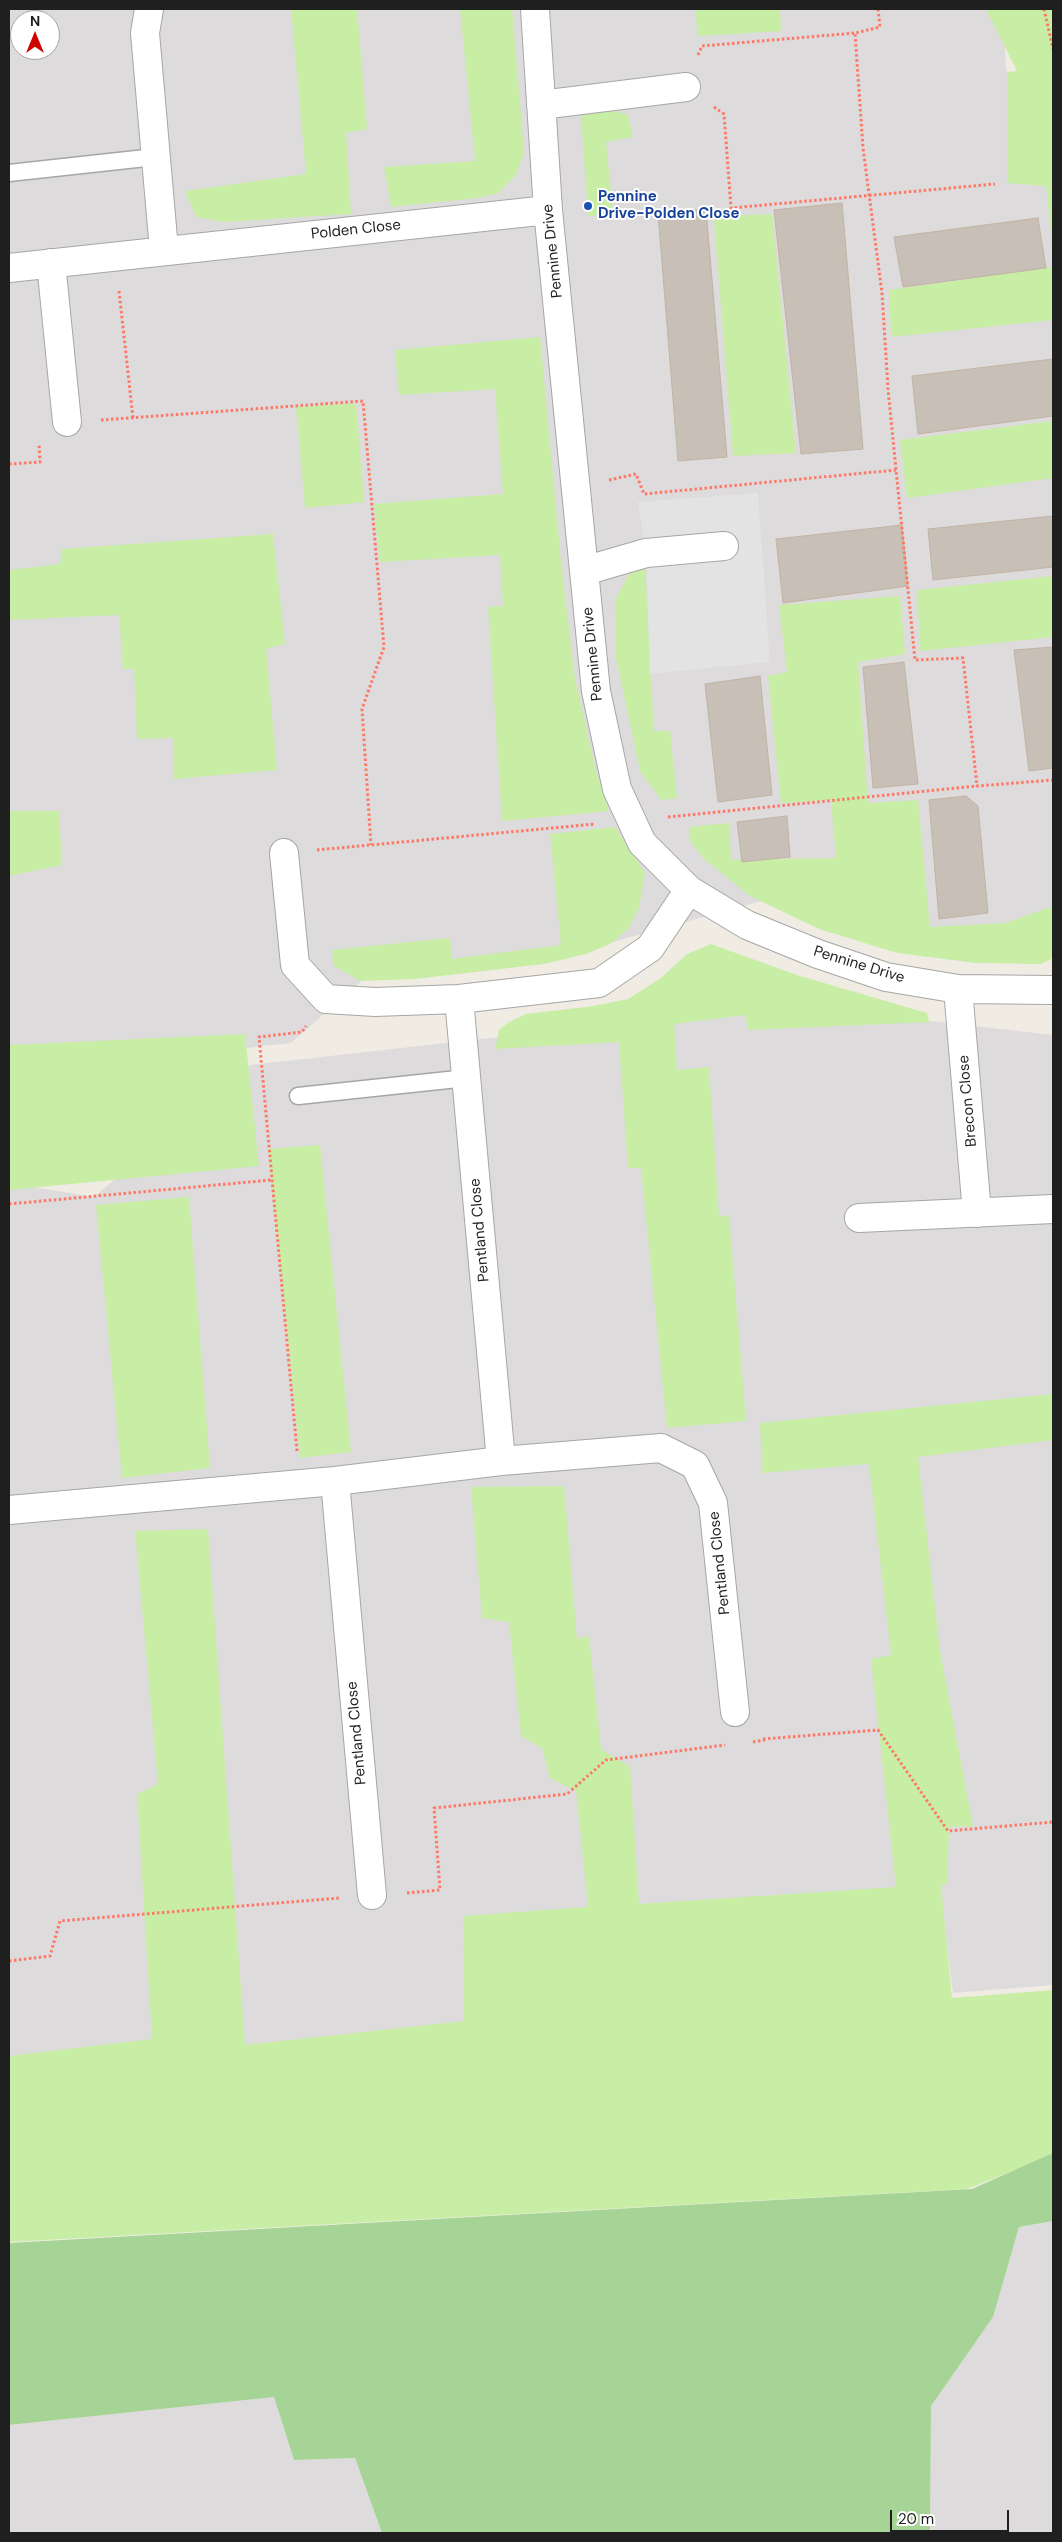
<!DOCTYPE html>
<html>
<head>
<meta charset="utf-8">
<style>
  body { margin:0 }
  #map { position:relative; width:1062px; height:2542px; overflow:hidden; background:#f0ece4; font-family:"DM Sans",sans-serif }
  canvas { display:block }
  .frame { position:absolute; inset:0; border:10px solid #1f1f1f; pointer-events:none }
  .north { position:absolute; left:10px; top:10px; width:50px; height:50px; box-sizing:border-box; background:#fff; border:1px solid #a5a5a5; border-radius:50%; rotate:0deg; font-size:14px; font-weight:700; line-height:20px; text-align:center; color:#1f1f1f }
  .north::after { content:''; display:block; margin:auto; width:18px; height:22px; background:#cd0300; clip-path:polygon(50% 0,100% 100%,50% 72%,0 100%) }
  .scale { position:absolute; left:890px; top:2510px; width:119px; height:22px; box-sizing:border-box; border:2px solid #1f1f1f; border-top:0; padding-left:6px; font-size:15px; line-height:18px; white-space:nowrap; color:#1f1f1f; -webkit-text-stroke:4px #fff; paint-order:stroke }
</style>
</head>
<body>
<div id="map">
<canvas width="1062" height="2542"></canvas>
<div class="frame"></div>
<div class="north">N</div>
<div class="scale">20 m</div>
</div>
<script>
const ctx = document.querySelector('canvas').getContext('2d');
ctx.lineJoin = 'round';
function fillPath(path, color) {
  ctx.fillStyle = color;
  ctx.fill(path, 'evenodd');
}
function poly(rows) {
  const path = new Path2D();
  for (const r of rows) {
    path.moveTo(r[0], r[1]);
    for (let i = 2; i < r.length; i += 2) path.lineTo(r[i], r[i + 1]);
  }
  return path;
}
function strokePath(path, color, width, dash) {
  ctx.strokeStyle = color;
  ctx.lineWidth = width;
  ctx.lineCap = dash ? 'butt' : 'round';
  ctx.setLineDash(dash || []);
  ctx.stroke(path);
}
function drawText(font, color, halo, rows, align = 'center') {
  ctx.font = font + ' "DM Sans",sans-serif';
  ctx.lineWidth = 4;
  ctx.setLineDash([]);
  ctx.textBaseline = 'middle';
  ctx.strokeStyle = halo;
  ctx.fillStyle = color;
  for (const [text, x, y, turn = 0] of rows) {
    ctx.save();
    ctx.translate(x, y);
    ctx.rotate((+turn || 0) * Math.PI / 180);
    ctx.textAlign = isNaN(turn) ? turn : align;
    if (halo) ctx.strokeText(text, 0, 0);
    ctx.fillText(text, 0, 0);
    ctx.restore();
  }
}
fillPath(poly([
  [9,9,1003,9,1006,68,1053,180,1053,937,946,945,776,897,544,961,374,970,291,1043,201,1053,9,1048],
  [20,20,50,20,50,50,20,50],
  [786,1005,1053,1035,1053,1985,953,1993,940,1889,468,2044,9,2098,9,1183,94,1197,250,1065],
  [1053,2221,1053,2533,930,2533,931,2406,993,2317,1019,2227],
  [274,2397,294,2460,355,2458,382,2533,9,2533,9,2425]
]), '#dddbdb');
fillPath(poly([
  [291,9,357,9,367,129,346,133,351,214,224,222,196,217,185,191,306,174],
  [460,9,512,9,524,152,516,175,498,193,477,198,391,207,384,167,475,161],
  [695,9,780,9,781,31,698,36],
  [986,9,1053,9,1053,251,1046,186,1007,183,1007,72,1017,71],
  [600,107,628,115,633,137,606,142,613,214,588,216,581,116],
  [713,208,724,216,772,214,796,453,733,456],
  [1053,267,1053,320,891,337,889,290],
  [540,337,561,562,575,679,596,771,609,811,502,821,488,607,503,606,500,555,380,562,374,504,503,494,495,389,399,395,395,350],
  [356,403,364,502,305,508,296,407],
  [1053,421,1053,478,907,498,900,440],
  [273,534,285,644,266,649,277,770,174,779,173,738,137,739,134,668,123,670,119,615,9,620,9,570,60,564,62,549],
  [645,563,654,731,670,731,677,798,661,800,640,771,616,658,615,600,632,569],
  [1053,576,1053,637,920,651,917,590],
  [900,596,905,654,858,662,868,803,918,800,930,927,1006,923,1053,906,1053,958,1041,964,976,963,897,953,819,929,750,896,703,858,690,841,689,827,729,823,731,860,836,858,831,800,781,803,768,676,787,672,779,605],
  [9,811,59,811,62,865,9,876],
  [615,827,645,873,639,908,628,929,610,944,586,954,544,964,415,979,360,981,333,965,332,950,450,938,452,959,561,945,550,834],
  [711,944,800,976,927,1013,929,1022,748,1030,745,1015,674,1024,677,1070,709,1067,719,1217,729,1215,746,1421,667,1428,641,1168,628,1168,619,1042,495,1049,499,1030,509,1022,526,1014,593,1006,628,999,661,978,687,954],
  [245,1034,259,1166,9,1190,9,1045],
  [320,1145,351,1452,300,1458,268,1149],
  [189,1197,210,1468,122,1478,96,1205],
  [1053,1394,1053,1440,918,1457,940,1651,973,1826,949,1827,947,1884,941,1885,952,1998,1053,1990,1053,2155,967,2189,9,2242,9,2056,152,2039,137,1794,158,1784,135,1531,208,1529,245,2045,464,2021,463,1916,588,1907,576,1791,550,1778,542,1748,521,1736,509,1622,482,1618,471,1487,564,1486,577,1639,589,1636,601,1749,630,1767,639,1904,896,1887,871,1659,891,1655,869,1464,762,1473,760,1423]
]), '#c8eea6');
fillPath(poly([
  [1053,2153,1053,2221,1019,2227,993,2317,931,2406,930,2533,382,2533,355,2458,294,2460,274,2397,9,2425,9,2243,972,2189]
]), '#a6d396');
fillPath(poly([
  [758,493,770,662,650,674,646,553,638,502]
]), '#e3e3e3');
const building = poly([
  [842,203,863,449,801,454,774,210,842,203],
  [706,209,727,457,678,461,658,213,706,209],
  [1038,218,1046,268,903,287,894,237,1038,218],
  [1053,359,1053,416,918,434,912,376,1053,359],
  [1053,516,1053,567,933,580,928,529,1053,516],
  [902,525,908,586,783,603,776,539,902,525],
  [1053,647,1053,768,1029,771,1014,650,1053,647],
  [904,662,918,784,873,788,863,667,904,662],
  [760,676,772,795,718,802,705,684,760,676],
  [966,796,978,806,988,913,939,919,929,800,966,796],
  [787,816,790,857,742,862,737,822,787,816]
]);
fillPath(building, '#c8bfb7');
strokePath(building, '#c3b3a5', 1);
const lane = poly([
  [9,173,155,157],
  [298,1096,467,1078]
]);
const street = poly([
  [149,9,145,33,164,250],
  [535,9,548,210,596,691,617,789,642,843,689,890,747,925,818,954,886,977,958,989,1053,990],
  [541,105,686,87],
  [51,263,67,422],
  [9,268,548,210],
  [584,571,646,553,724,546],
  [284,853,295,965,326,999,375,1002,459,999,599,983,650,948,689,890],
  [958,989,977,1213],
  [459,999,501,1461,661,1448,695,1465,713,1503,735,1712],
  [859,1218,1053,1209],
  [335,1481,372,1895],
  [9,1510,335,1481,501,1461]
]);
strokePath(lane, '#a6a6a6', 19);
strokePath(street, '#a6a6a6', 30);
strokePath(poly([
  [878,9,880,27,855,33,863,148,882,293,888,389,915,660,963,658,977,786,1053,780],
  [1044,9,1053,49],
  [698,55,702,46,855,33],
  [714,107,724,114,731,208,995,184],
  [119,291,133,418],
  [101,420,363,401,384,647,362,709,371,845],
  [9,464,40,462,39,444],
  [609,480,636,474,644,494,896,470],
  [668,817,977,786],
  [317,850,595,824],
  [9,1204,271,1180],
  [297,1451,259,1037,302,1032,306,1026],
  [763,1739,878,1730,948,1831,1053,1822],
  [753,1742,765,1740],
  [407,1893,440,1890,434,1808,567,1794,606,1760,725,1745],
  [9,1961,50,1956,60,1921,339,1898]
]), '#ff7866', 3, [2.5, 2.5]);
strokePath(lane, '#fff', 16);
strokePath(street, '#fff', 28);
for (const [x, y, r, color] of [
  [588,206,5,"#1a4fb4"]
]) {
  const dot = new Path2D();
  dot.arc(x, y, r, 0, 2 * Math.PI);
  ctx.fillStyle = color;
  ctx.fill(dot);
  strokePath(dot, '#fff', 2);
}
drawText('bold 15px', '#164399', '#fff', [
  ["Pennine",598,197],
  ["Drive-Polden Close",598,214]
], 'left');
drawText('15px', '#1f1f1f', '#fff', [
  ["Polden Close",356,230,-6],
  ["Pennine Drive",553,251,-96],
  ["Pennine Drive",593,654,-96],
  ["Pennine Drive",859,965,17],
  ["Brecon Close",968,1101,-95],
  ["Pentland Close",480,1230,-95],
  ["Pentland Close",720,1563,-96],
  ["Pentland Close",357,1733,-95]
]);
</script>
</body>
</html>
